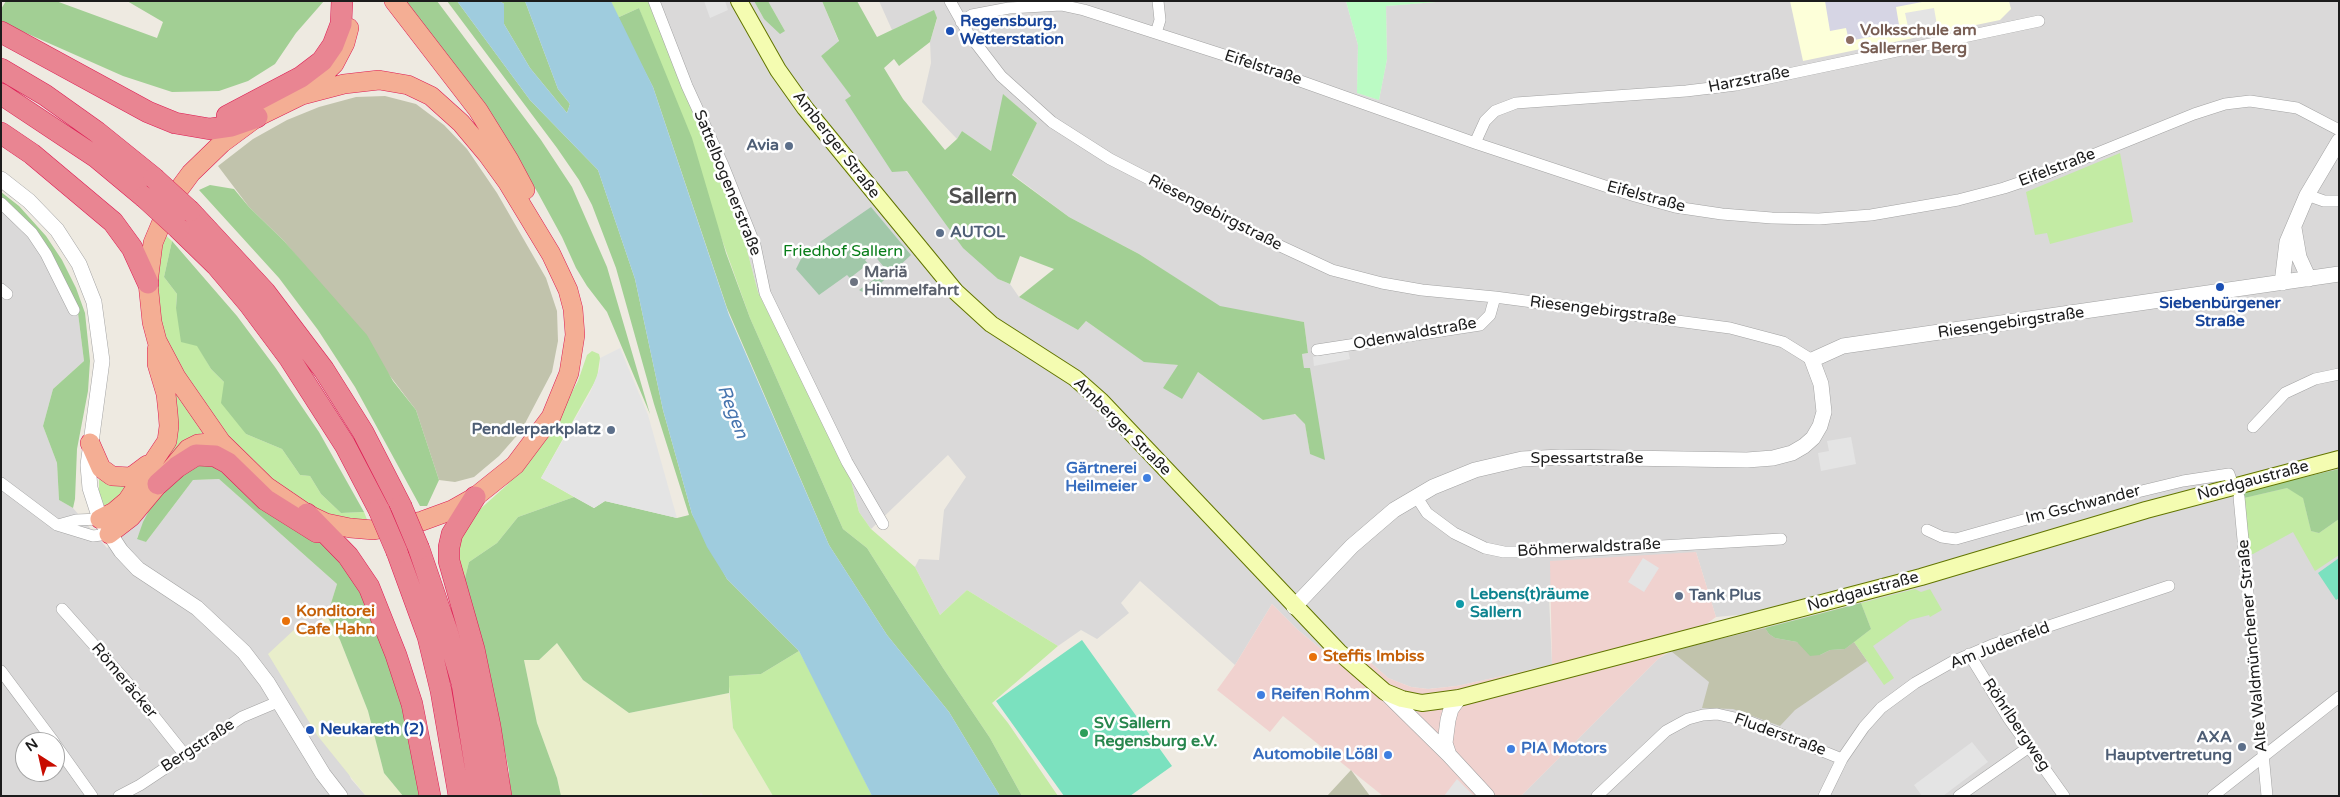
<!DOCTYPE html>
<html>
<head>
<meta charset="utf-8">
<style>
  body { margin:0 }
  #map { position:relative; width:2340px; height:797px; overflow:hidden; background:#eeeae1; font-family:"Varela Round",sans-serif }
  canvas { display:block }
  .frame { position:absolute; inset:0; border:2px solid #1c1c1c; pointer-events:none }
  .north { position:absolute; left:15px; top:732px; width:50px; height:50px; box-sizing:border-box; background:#fff; border:1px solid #a4a4a4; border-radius:50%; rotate:325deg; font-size:14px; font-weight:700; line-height:20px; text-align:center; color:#1c1c1c }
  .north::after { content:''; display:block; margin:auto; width:18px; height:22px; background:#c80c00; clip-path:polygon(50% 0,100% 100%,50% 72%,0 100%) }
</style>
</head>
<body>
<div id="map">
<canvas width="2340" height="797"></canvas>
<div class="frame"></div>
<div class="north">N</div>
</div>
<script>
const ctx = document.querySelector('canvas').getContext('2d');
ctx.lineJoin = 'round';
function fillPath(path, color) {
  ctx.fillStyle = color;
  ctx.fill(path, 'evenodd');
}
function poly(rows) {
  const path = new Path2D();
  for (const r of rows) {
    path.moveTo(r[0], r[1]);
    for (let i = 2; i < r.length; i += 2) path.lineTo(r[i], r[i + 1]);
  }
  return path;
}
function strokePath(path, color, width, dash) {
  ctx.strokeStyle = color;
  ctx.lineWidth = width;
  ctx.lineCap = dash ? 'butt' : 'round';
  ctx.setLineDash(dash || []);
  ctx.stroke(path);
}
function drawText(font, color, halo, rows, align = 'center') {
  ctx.font = font + ' "Varela Round",sans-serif';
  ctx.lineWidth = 5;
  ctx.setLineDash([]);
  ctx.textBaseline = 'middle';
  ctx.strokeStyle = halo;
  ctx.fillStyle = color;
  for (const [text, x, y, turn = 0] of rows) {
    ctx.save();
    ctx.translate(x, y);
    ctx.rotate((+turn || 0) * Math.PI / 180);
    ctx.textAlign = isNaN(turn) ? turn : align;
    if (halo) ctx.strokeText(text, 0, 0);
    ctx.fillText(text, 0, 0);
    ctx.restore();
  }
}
fillPath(poly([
  [648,1,754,1,764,19,785,31,768,1,822,1,839,42,821,56,852,96,846,100,998,279,1010,284,1019,297,1078,330,1086,321,1144,361,1179,365,1181,399,1198,372,1263,420,1294,414,1305,423,1310,454,1310,368,1304,369,1302,354,1308,353,1304,322,1220,307,1139,254,1069,217,1012,174,1037,123,1004,95,991,151,962,131,957,139,922,102,931,63,930,42,937,19,933,11,892,30,879,1,1346,1,1358,45,1357,93,1379,100,1387,59,1386,6,1449,1,2339,1,2339,796,1521,796,1658,659,1671,651,1856,604,1716,617,1696,552,1549,597,1552,665,1457,686,1428,689,1411,687,1388,678,1368,660,1348,671,1298,630,1272,604,1235,665,1140,581,1121,603,1129,613,1097,639,1081,630,1058,646,967,590,940,615,915,567,919,559,939,560,944,510,966,477,948,455,871,529,859,512,850,477,758,292,741,227],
  [1,198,22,216,78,313,84,361,53,389,43,426,57,463,59,500,73,508,107,548,129,530,152,505,137,538,146,542,193,480,219,479,337,584,327,616,300,634,296,629,351,779,366,796,1,796],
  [25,742,55,742,55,772,25,772]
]), '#dad9d9');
fillPath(poly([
  [1696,552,1716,617,1658,659,1521,796,1383,796,1283,716,1270,732,1217,690,1235,665,1272,604,1298,630,1348,671,1368,660,1388,678,1411,687,1428,689,1457,686,1552,665,1550,561]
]), '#f0d2cf');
fillPath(poly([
  [1790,1,2009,1,2011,9,2000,20,1803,61]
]), '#fdffd9');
fillPath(poly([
  [385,96,416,104,444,125,467,149,497,193,546,278,557,311,558,341,552,372,521,431,499,456,474,477,455,482,439,480,416,410,319,283,284,241,249,207,218,166,253,139,287,120,319,107,356,97],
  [1765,628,1769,634,1775,638,1797,642,1820,655,1830,650,1845,649,1854,642,1867,661,1795,710,1780,726,1733,709,1702,708,1709,682,1671,651],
  [1351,770,1370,796,1327,796]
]), '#c1c3ac');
fillPath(poly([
  [327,616,340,640,368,711,384,773,403,796,366,796,317,735,268,654,296,628,300,634],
  [557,643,583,680,629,713,729,693,733,728,773,796,704,796,701,793,698,796,561,796,557,778,537,723,524,660,539,660]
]), '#e9eecb');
fillPath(poly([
  [611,1,648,1,741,227,758,292,850,477,859,512,871,529,915,567,940,615,967,590,1058,646,992,703,1008,723,1058,796,1022,796,990,738,943,668,867,548,843,529,750,318,639,8,617,18],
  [2120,153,2133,222,2050,244,2047,233,2035,235,2026,192],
  [163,233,172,241,164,277,177,294,176,308,211,369,224,382,246,434,282,449,300,475,310,476,321,494,341,513,364,512,368,522,342,519,323,513,282,491,233,444,179,370,161,328,154,286],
  [592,351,599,354,600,358,597,378,541,478,574,497,518,517,497,543,469,562,462,590,456,572,459,528,507,485,528,460,561,412,578,381,587,355],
  [171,387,205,432,192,437,129,506,177,420,177,410],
  [100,478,127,483,128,488,107,507,103,505,99,491,99,479],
  [2287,488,2303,497,2311,531,2319,533,2339,519,2339,555,2315,571,2293,532,2253,554,2248,554,2244,498],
  [1915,589,1921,592,1930,589,1942,610,1930,617,1929,615,1910,620,1873,646,1894,678,1884,685,1854,642,1871,629,1861,603],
  [799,651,826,701,872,796,773,796,733,728,728,676,761,674]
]), '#c3eba4');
fillPath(poly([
  [6,1,56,1,157,38,163,22,127,1,324,1,296,33,275,64,248,81,219,91,172,92,123,76,1,22,1,9],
  [405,1,437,1,541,140,572,187,607,267,650,414,607,312,587,286,576,268,562,237,538,193,487,111],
  [447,1,457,1,530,100,598,170,635,279,663,410,692,514,727,579,799,651,761,674,729,676,729,693,629,713,583,680,557,643,539,660,524,660,537,723,557,778,561,796,510,796,509,771,497,711,462,590,469,562,497,543,518,517,574,497,594,508,605,501,677,518,689,515,654,404,616,268,592,205,579,180,557,148],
  [500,1,525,1,558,89,570,104,567,113,530,68,504,24,504,4],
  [754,1,768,1,785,31,780,34,764,19],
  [822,1,857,1,877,37,934,10,937,18,930,42,899,66,894,59,884,68,903,99,945,150,957,139,962,131,991,151,1003,94,1037,123,1012,175,1069,217,1139,254,1220,306,1304,322,1308,353,1302,354,1304,368,1310,368,1325,460,1310,454,1305,424,1295,414,1263,420,1198,372,1182,399,1163,388,1178,365,1144,362,1086,321,1078,330,1019,297,1054,269,1020,256,1010,284,998,279,963,248,907,171,892,172,845,100,851,96,821,56,839,41],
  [639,8,692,138,726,253,750,318,843,529,867,548,943,668,990,738,1022,796,1000,796,949,712,887,635,829,545,727,308,653,87,617,18],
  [210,185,234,189,249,207,284,241,367,335,393,381,416,410,439,480,427,506,420,506,355,387,318,330,279,278,199,190],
  [1,192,19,206,46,236,62,260,76,288,85,313,90,361,88,391,77,449,75,499,73,508,59,500,57,463,43,426,53,389,84,361,78,313,67,284,1,198],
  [172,241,237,316,275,367,319,432,364,512,341,513,321,494,310,476,300,475,282,449,246,434,221,403,224,382,211,369,197,346,181,342,176,308,177,294,164,277],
  [190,465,216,465,327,545,364,596,401,699,422,796,403,796,384,773,368,711,340,640,327,616,337,584,219,479,193,480,146,542,137,539,143,522,152,505],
  [2339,469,2339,519,2319,533,2311,531,2303,498,2287,488,2244,498,2241,492],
  [1861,603,1871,629,1845,649,1830,650,1820,655,1810,656,1797,642,1775,638,1769,634,1765,628]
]), '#a2cf94');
fillPath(poly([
  [871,207,911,255,868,295,859,290,879,276,877,272,884,267,873,254,865,260,868,264,850,278,847,275,819,295,796,269,804,253]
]), '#a1c8a9');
fillPath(poly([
  [1346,1,1449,1,1386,6,1387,59,1379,100,1357,93,1358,45]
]), '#bbfbc4');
fillPath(poly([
  [2339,558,2339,598,2336,600,2318,573],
  [1082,640,1172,766,1130,796,1064,796,996,701]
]), '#7be1bf');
fillPath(poly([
  [704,1,725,1,728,10,710,18],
  [1934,8,1938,31,1910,36,1905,13],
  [620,348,648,415,677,518,605,501,594,508,541,478,590,393,600,368,600,358],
  [1348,350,1350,359,1314,366,1313,357],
  [1851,437,1856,464,1821,471,1818,453,1829,451,1827,441],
  [1643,558,1659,568,1644,592,1628,582],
  [1972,742,1988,762,1943,796,1922,796,1914,785],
  [1457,779,1474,796,1444,796]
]), '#e4e4e4');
fillPath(poly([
  [1825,1,1922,1,1922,2,1896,7,1900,31,1849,41,1846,28,1830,31]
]), '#d6d5e4');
fillPath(poly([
  [457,1,500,1,504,4,504,24,530,68,567,113,570,104,558,89,525,1,611,1,653,87,729,315,829,545,887,635,949,712,1000,796,872,796,799,651,727,579,707,547,692,514,663,410,635,279,598,170,530,100]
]), '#9fccde');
const minor = poly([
  [654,1,687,86,723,165,755,245,765,293,847,462,883,524],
  [950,1,968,33,1001,76,1052,122,1110,159,1278,245,1332,270,1382,283,1422,290,1495,297,1730,328,1783,342,1812,360],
  [961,22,972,15,1009,8,1061,5,1084,10,1255,65,1475,143,1635,196,1675,207,1722,214,1772,218,1819,219,1871,215,1958,200,2004,188,2048,173,2194,114,2225,104,2250,101,2297,108,2339,130],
  [1156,33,1160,20,1158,1],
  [1475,143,1485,121,1495,111,1516,103,1686,91,1736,85,2039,21],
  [2307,195,2324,201,2339,201],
  [1,203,32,233,46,254,74,310],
  [1,289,7,294],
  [1317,350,1480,325,1490,315,1495,297],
  [2253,427,2285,393,2315,379,2339,374],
  [1,483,57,525,93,536,109,534],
  [1416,496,1427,513,1454,533,1485,548,1504,552,1559,552,1781,539],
  [2239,497,2267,796],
  [58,525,76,520,100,519],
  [1927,530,1942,537,1956,539,2034,517,2183,481,2229,474,2233,486],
  [62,609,126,681,185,755],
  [1969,654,2009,719,2064,796],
  [1,671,54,742],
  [55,744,92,796],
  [119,796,140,785,242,717,280,701],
  [1597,796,1666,731,1688,719,1703,715,1717,714,1748,721,1842,759],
  [1824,796,1842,759,1864,727,1881,708,1915,683,1952,662,1992,645,2169,586],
  [1959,796,2029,747],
  [2213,796,2339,697]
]);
const tertiary = poly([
  [1,179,29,201,57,230,79,264,94,302,102,361,88,465,90,488,100,519,121,551,138,569,197,608,244,652,267,682,323,774,340,796],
  [2294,228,2299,257,2309,279],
  [2282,283,2287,242,2307,195,2339,141],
  [1294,607,1352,546,1394,510,1433,487,1475,470,1522,459,1561,457,1747,460,1773,458,1792,453,1804,446,1813,438,1820,426,1824,412,1821,384,1812,360,1843,346,2339,274],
  [1386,693,1449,755,1487,796],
  [1449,755,1445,743,1448,720,1451,709,1459,698]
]);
const secondary = poly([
  [739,1,778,70,805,108,956,292,991,324,1075,378,1101,401,1339,652,1385,692,1402,699,1422,703,1459,698,1921,577,2146,510,2339,459]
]);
const trunk = poly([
  [394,1,478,110,509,160,525,190],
  [379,80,408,85,431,96,461,123,487,154,508,183,551,254,568,290,573,309,575,335,569,373,551,417,515,465,475,497,452,510,422,521,374,530,350,528,326,523,307,514,266,486,221,442,176,377,157,341,152,322,148,283,153,243,171,200,191,173,222,143,257,117,302,95,344,84,379,80],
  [303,94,334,64,345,43,349,28],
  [90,443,101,468,112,476,131,477,147,465],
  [100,519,114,512,127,501,167,441,169,426,168,413,166,394,157,364,157,349],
  [109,534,131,517,188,449,198,444,221,442]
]);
const motorway = poly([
  [1,32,148,112,175,123,210,129,231,126,257,117],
  [1,69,45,95,97,132,154,178],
  [1,94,96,157,144,197],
  [227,116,301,77,322,61,333,45,341,24,342,1],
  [1,133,32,154,113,222,132,248,148,283],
  [190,211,265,292,324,370,363,432,401,506],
  [179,229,216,265,249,304,290,359,345,445,379,510],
  [158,484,177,467,196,455,215,456,228,463,266,500,317,532],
  [475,497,452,534,449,547,449,561,474,649,490,726,501,796],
  [307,514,348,556,369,587,396,655,412,704,430,796],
  [419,549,447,631,462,683,480,796],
  [397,552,428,637,441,691,459,796]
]);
strokePath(minor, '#a3a3a3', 12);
strokePath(tertiary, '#a3a3a3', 16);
strokePath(secondary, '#627501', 18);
strokePath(trunk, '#dd1d54', 20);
strokePath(motorway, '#dd1d54', 22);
strokePath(minor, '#fff', 11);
strokePath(tertiary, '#fff', 15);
strokePath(secondary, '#f4fcb1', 16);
strokePath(trunk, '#f4ae94', 19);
strokePath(motorway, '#e98592', 21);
const motorwayBridge = poly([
  [154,178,190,211],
  [144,197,179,229],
  [401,506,419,549],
  [379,510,397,552]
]);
strokePath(motorwayBridge, '#dd1d54', 22, []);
strokePath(motorwayBridge, '#e98592', 21);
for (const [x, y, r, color] of [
  [950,31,5,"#1a4fb4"],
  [1850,40,5,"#8d6e63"],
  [789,146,5,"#5c6f8a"],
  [940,233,5,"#5c6f8a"],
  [854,282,5,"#6b7280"],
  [2220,287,5,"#1a4fb4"],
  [611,430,5,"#5c6f8a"],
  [1147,478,5,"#3f7fe0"],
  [1679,596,5,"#5c6f8a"],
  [1460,604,5,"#0f9aa8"],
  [286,621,5,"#e8710a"],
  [1313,657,5,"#e8710a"],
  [1261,695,5,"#3f7fe0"],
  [310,730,5,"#1a4fb4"],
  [1084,733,5,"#2e9e5b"],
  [2242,747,5,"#5c6f8a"],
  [1511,749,5,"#3f7fe0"],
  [1388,755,5,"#3f7fe0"]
]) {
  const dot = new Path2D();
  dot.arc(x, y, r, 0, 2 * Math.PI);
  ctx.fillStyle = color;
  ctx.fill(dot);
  strokePath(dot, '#fff', 2);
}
drawText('bold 16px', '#164399', '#fff', [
  ["Regensburg,",960,22],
  ["Wetterstation",960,40],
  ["Siebenbürgener",2220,304,"center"],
  ["Straße",2220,322,"center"],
  ["Neukareth (2)",320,730]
], 'left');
drawText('bold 16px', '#785e54', '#fff', [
  ["Volksschule am",1860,31],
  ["Sallerner Berg",1860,49]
], 'left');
drawText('16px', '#1c1c1c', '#fff', [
  ["Eifelstraße",1263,68,18],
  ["Harzstraße",1749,80,-11],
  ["Amberger Straße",836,145,52],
  ["Eifelstraße",2057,168,-21],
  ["Sattelbogenerstraße",727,183,68],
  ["Eifelstraße",1646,197,15],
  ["Riesengebirgstraße",1215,213,27],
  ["Riesengebirgstraße",1603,311,7],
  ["Riesengebirgstraße",2011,323,-8],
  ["Odenwaldstraße",1415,334,-10],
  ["Amberger Straße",1122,427,45],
  ["Spessartstraße",1587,459],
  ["Nordgaustraße",2253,481,-15],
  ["Im Gschwander",2083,505,-14],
  ["Böhmerwaldstraße",1589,548,-3],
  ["Nordgaustraße",1863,592,-15],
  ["Am Judenfeld",2000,646,-21],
  ["Alte Waldmünchener Straße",2253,646,-95],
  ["Römeräcker",124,681,50],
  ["Röhrlbergweg",2016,725,56],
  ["Fluderstraße",1780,735,20],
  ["Bergstraße",198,746,-33]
]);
drawText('bold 16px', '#4e5e75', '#fff', [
  ["Avia",779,146],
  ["AUTOL",950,233,"left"],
  ["Pendlerparkplatz",601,430],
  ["Tank Plus",1689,596,"left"],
  ["AXA",2232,738],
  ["Hauptvertretung",2232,756]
], 'right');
drawText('16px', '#077d18', '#fff', [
  ["Friedhof Sallern",843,252]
]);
drawText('bold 16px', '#5b616d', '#fff', [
  ["Mariä",864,273],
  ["Himmelfahrt",864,291]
], 'left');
drawText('bold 16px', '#366cbe', '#fff', [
  ["Gärtnerei",1137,469],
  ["Heilmeier",1137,487],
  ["Reifen Rohm",1271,695,"left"],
  ["PIA Motors",1521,749,"left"],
  ["Automobile Lößl",1378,755]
], 'right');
drawText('bold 16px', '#0d838f', '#fff', [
  ["Lebens(t)räume",1470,595],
  ["Sallern",1470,613]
], 'left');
drawText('bold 16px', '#c56008', '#fff', [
  ["Konditorei",296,612],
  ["Cafe Hahn",296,630],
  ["Steffis Imbiss",1323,657]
], 'left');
drawText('bold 16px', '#27864d', '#fff', [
  ["SV Sallern",1094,724],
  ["Regensburg e.V.",1094,742]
], 'left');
drawText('italic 18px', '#4674ae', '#fff', [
  ["Regen",732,412,69]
]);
drawText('bold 21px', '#4f4f4f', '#fff', [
  ["Sallern",983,197]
]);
</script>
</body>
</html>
